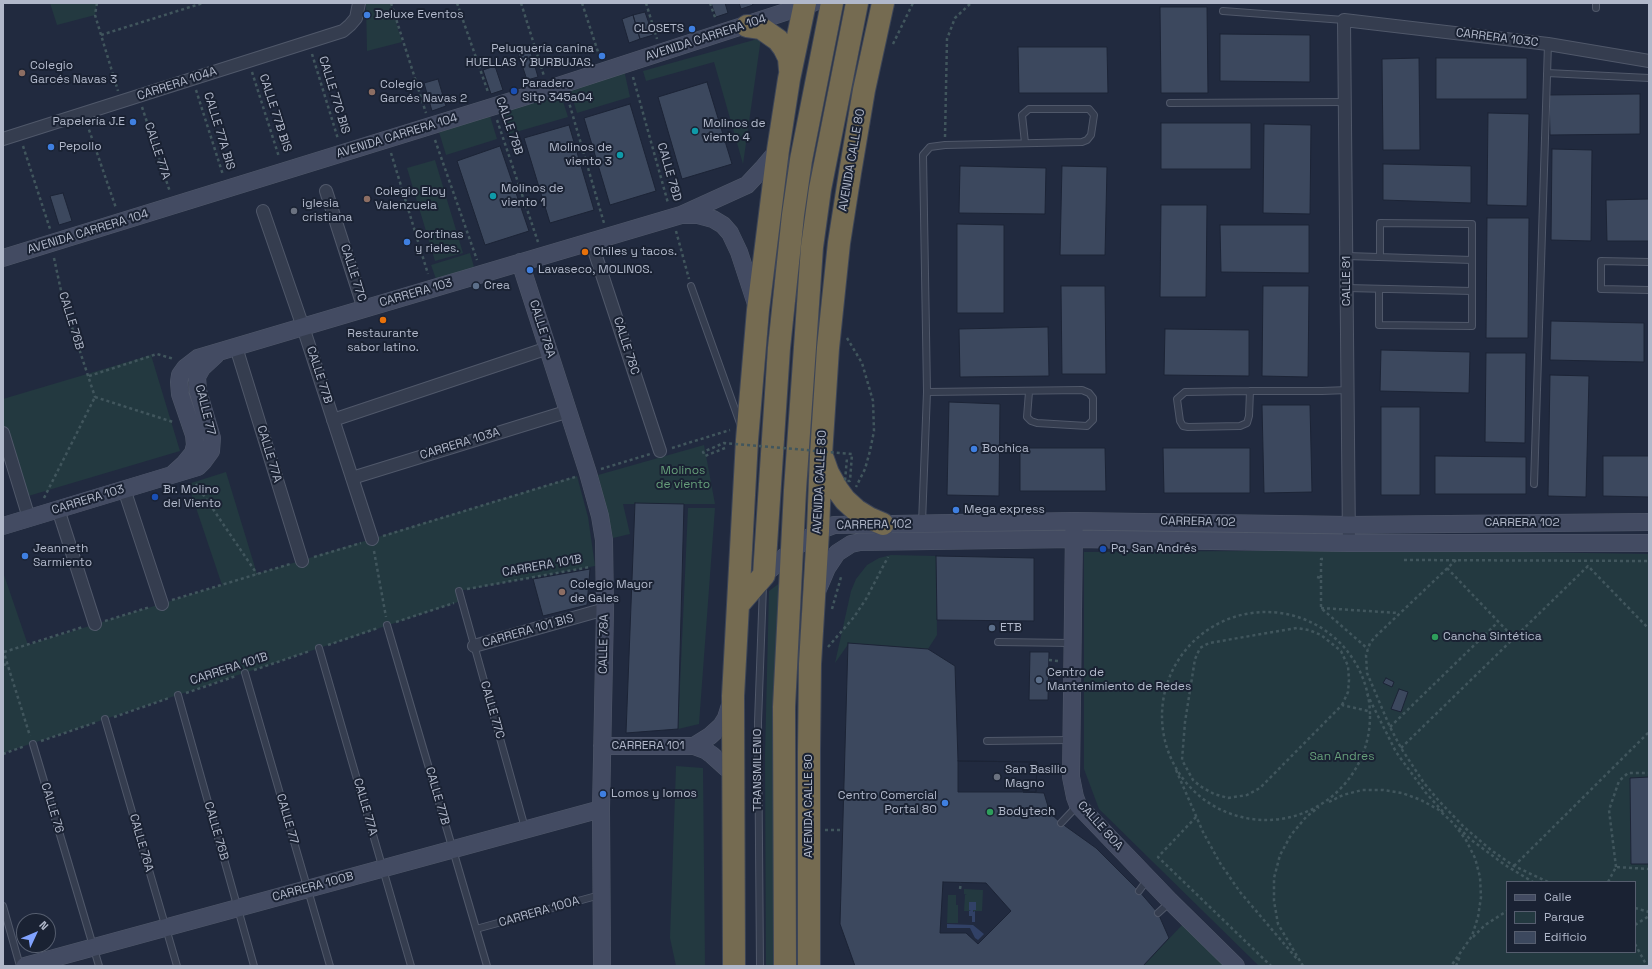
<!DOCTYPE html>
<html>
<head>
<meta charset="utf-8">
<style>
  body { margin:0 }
  #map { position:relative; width:1652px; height:969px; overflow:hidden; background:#212a3f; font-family:"Space Grotesk",sans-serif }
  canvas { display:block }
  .frame { position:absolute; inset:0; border:4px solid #b1b8ca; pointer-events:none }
  .legend { position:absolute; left:1506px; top:881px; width:130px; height:72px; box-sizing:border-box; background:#1a2233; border:1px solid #565e6f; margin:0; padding:5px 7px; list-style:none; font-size:12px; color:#b1b8ca }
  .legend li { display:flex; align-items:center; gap:8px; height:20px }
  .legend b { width:20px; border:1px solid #565e6f }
  .north { position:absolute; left:16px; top:913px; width:40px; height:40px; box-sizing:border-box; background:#1a2233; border:1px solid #565e6f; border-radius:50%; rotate:46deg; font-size:11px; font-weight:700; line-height:16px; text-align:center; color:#b1b8ca }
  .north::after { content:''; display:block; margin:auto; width:14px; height:18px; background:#81a3ff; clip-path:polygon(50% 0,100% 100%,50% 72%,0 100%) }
</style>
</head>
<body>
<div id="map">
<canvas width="1652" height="969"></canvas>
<div class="frame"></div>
<ul class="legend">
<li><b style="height:5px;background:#434b62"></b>Calle</li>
<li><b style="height:11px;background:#233940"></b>Parque</li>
<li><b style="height:11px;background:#3c485e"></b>Edificio</li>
</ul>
<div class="north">N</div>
</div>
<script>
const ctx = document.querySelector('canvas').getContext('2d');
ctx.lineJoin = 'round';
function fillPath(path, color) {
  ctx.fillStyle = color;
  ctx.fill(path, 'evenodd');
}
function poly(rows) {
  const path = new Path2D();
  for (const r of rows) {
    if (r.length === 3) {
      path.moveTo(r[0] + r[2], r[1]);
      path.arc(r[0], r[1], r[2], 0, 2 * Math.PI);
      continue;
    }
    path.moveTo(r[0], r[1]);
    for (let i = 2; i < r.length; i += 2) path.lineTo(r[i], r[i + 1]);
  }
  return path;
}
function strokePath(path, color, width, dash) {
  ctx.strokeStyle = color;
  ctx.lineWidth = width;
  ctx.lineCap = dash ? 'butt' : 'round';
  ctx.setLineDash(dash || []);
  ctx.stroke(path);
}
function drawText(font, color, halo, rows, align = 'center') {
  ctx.font = font + ' "Space Grotesk",sans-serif';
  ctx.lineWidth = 4;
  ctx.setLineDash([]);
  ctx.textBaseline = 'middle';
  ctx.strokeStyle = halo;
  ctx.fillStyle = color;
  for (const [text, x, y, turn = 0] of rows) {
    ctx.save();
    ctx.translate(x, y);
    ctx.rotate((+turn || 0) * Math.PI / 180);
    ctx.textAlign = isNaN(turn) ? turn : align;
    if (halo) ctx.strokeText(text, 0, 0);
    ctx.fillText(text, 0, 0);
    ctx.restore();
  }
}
fillPath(poly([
  [50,3,97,3,95,15,57,25],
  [366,3,390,3,402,42,367,51],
  [761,38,743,164,714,62,646,81,643,71],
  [624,70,630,97,577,113,569,87],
  [560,92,568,117,509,134,501,109],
  [490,116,497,139,446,155,439,132],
  [435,160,463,253,435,261,407,168],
  [470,253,474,267,436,279,431,265],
  [151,355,180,451,25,497,3,425,3,399],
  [704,445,715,504,623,504,630,534,613,538,598,475],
  [226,472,257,574,577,476,588,517,595,566,459,591,461,601,3,753,3,572,28,645,222,585,188,484],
  [688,508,715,508,699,724,678,729],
  [1404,550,1649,554,1649,966,1259,966,1099,809,1084,769,1084,552],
  [1507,882,1635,882,1635,952,1507,952],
  [891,555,936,556,937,635,928,649,849,643,835,663,851,591,856,579,867,565,879,558],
  [781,582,776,966,766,966,765,754,769,591],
  [676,766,703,768,705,966,676,966,670,938],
  [964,889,983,890,982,911,973,911,973,910,976,910,976,902,969,902,969,910,971,911,964,911,965,895,967,895,964,894],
  [948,895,956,895,956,905,958,905,958,923,947,923],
  [1183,924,1225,966,1143,966]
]), '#233940');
fillPath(poly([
  [969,902,976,902,976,910,973,910,973,912,975,911,975,922,972,922,972,916,969,916,969,911,971,910,969,910],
  [947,924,973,925,984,934,978,940,975,938,970,928,947,928]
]), '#314166');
const building = poly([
  [711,3,725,3,728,13,716,17,711,3],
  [739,3,752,3,753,5,741,9,739,3],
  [1160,7,1207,7,1208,93,1161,93,1160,7],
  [645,12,653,35,640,39,633,15,645,12],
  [633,15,640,39,629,43,622,19,633,15],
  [1220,34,1310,35,1310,82,1220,81,1220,34],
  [1018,47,1107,47,1108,93,1019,93,1018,47],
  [530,49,538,77,527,80,518,53,530,49],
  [1419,58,1420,150,1383,150,1382,59,1419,58],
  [1436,58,1527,58,1527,99,1436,99,1436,58],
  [495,66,503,90,491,94,483,70,495,66],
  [438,79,446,106,432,111,424,83,438,79],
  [707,82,732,164,682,179,658,97,707,82],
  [1640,94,1640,134,1550,135,1549,95,1640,94],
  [630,104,656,191,610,205,584,118,630,104],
  [1488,113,1529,114,1527,206,1487,205,1488,113],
  [1161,123,1251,123,1251,169,1161,169,1161,123],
  [1264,124,1311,125,1310,214,1263,213,1264,124],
  [569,125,594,210,550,223,524,138,569,125],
  [500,146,529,231,485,245,457,161,500,146],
  [1552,149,1592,150,1591,241,1551,240,1552,149],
  [1383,164,1471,166,1471,203,1383,200,1383,164],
  [960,166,1046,168,1045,214,959,213,960,166],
  [1062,166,1107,167,1105,255,1060,255,1062,166],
  [63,193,72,221,59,225,50,196,63,193],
  [1649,199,1649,241,1607,241,1606,200,1649,199],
  [1161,205,1207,205,1206,297,1160,297,1161,205],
  [1487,218,1529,218,1528,338,1486,338,1487,218],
  [957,224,1004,225,1004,313,957,313,957,224],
  [1220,225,1309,225,1309,273,1221,272,1220,225],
  [1061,286,1105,286,1106,374,1062,374,1061,286],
  [1263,286,1309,286,1308,377,1262,376,1263,286],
  [1551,321,1644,323,1644,362,1550,360,1551,321],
  [1048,327,1049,376,960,377,959,329,1048,327],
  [1165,329,1249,330,1249,376,1164,375,1165,329],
  [1381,350,1470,352,1469,393,1380,391,1381,350],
  [1486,353,1526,353,1525,443,1485,442,1486,353],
  [1550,375,1589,376,1586,497,1548,496,1550,375],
  [949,402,1000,404,999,496,947,495,949,402],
  [1262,405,1310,405,1312,492,1264,493,1262,405],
  [1381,407,1420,407,1420,495,1381,495,1381,407],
  [1020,448,1105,448,1106,491,1020,491,1020,448],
  [1163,448,1250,448,1250,493,1164,493,1163,448],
  [1435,456,1526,457,1526,494,1435,494,1435,456],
  [1603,456,1649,456,1649,497,1603,496,1603,456],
  [635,503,684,504,678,729,626,733,635,503],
  [936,556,1034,558,1034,621,937,620,936,556],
  [590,569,587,605,543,616,533,579,590,569],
  [848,643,928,649,955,666,958,761,1037,762,1036,792,1023,792,1044,793,1050,813,1061,823,1096,848,1139,891,1158,913,1169,938,1143,966,855,966,840,924,848,643],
  [943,882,986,883,1011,911,978,944,966,933,940,933,943,882],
  [1030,652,1049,652,1048,700,1029,700,1030,652],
  [1386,678,1394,682,1392,687,1383,683,1386,678],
  [1399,689,1408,692,1401,712,1391,709,1399,689],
  [958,761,1037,762,1036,792,958,792,958,761],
  [1649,777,1649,864,1631,864,1630,778,1649,777]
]);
fillPath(building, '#3c485e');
strokePath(building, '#1c2436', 1);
const lane = poly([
  [1596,3,1596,8],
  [1223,11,1344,20],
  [1547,73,1649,78],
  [1170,103,1345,102],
  [1347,256,1472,260],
  [1649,262,1601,261,1601,289,1649,290],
  [691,286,741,426],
  [1347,288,1472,291],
  [1379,289,1379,325,1472,326,1472,224,1380,223,1380,257],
  [1250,391,1249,416,1247,423,1240,426,1188,427,1183,426,1180,421,1177,399,1185,392,1250,391,1322,391,1348,390],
  [927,392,1082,390,1089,393,1093,398,1093,420,1087,426,1037,423,1031,421,1027,417,1029,392],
  [1534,484,1548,44],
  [922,523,927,392,923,155,930,147,945,145,1082,142,1087,140,1091,135,1094,115,1089,109,1029,109,1022,115,1025,143],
  [459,591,525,828],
  [387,625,487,966],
  [998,642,1071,643],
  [319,648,411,966],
  [245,673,330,966],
  [178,695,254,966],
  [105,719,177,966],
  [987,741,1070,740],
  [33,744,99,966],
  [1061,823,1077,806],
  [1139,891,1147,880],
  [3,906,20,966],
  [1158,913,1169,903],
  [476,929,600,895],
  [760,966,758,722,763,586]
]);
const street = poly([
  [3,139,343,31,350,25,356,18,359,3],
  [326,191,364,309],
  [263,211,303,327,372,539],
  [591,241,660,451],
  [236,347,302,561],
  [333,420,548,348],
  [3,433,29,518],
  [352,478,569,411],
  [124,489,162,604],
  [58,509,95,624],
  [1349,543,1344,20,1548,44,1649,61],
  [474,646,605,609]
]);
const secondary = poly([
  [683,215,698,215,713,219,723,225,730,233,739,252,757,307],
  [3,258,524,97,813,3],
  [520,262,588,473,600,516,604,540,605,609,601,809,602,966],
  [173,474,184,464,193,453,195,445,194,435,180,394,179,382,180,375,185,368,198,358,681,215,747,185,762,169,778,150],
  [3,526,198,467,203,462,211,451,212,438,198,391,197,377,202,368,216,355],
  [1074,529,1071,777,1075,797,1078,805,1170,901,1236,966],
  [764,575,792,550,818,531,834,525,1074,521,1349,525,1649,522],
  [818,589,827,568,837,553,851,544,860,542,1074,539,1349,543,1649,543],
  [602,746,694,746,705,750,712,755,733,774],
  [694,746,710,736,721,726,726,718,731,702],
  [25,966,601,809]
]);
const highway = poly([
  [747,26,761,28,778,40,784,48,789,58,790,70],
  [823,459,828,473,837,489,845,500,856,510,869,518,883,524],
  [738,605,764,575,779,348,793,215,801,160,832,3],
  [734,966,733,696,747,440,758,310,778,150,789,79,805,3],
  [785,966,784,707,795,490,812,247,820,189,857,3],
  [809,966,809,751,810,664,818,531,821,455,828,348,839,243,850,173,864,90,883,3]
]);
strokePath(lane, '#50586a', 8);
strokePath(street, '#50586a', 14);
strokePath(secondary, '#50586a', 18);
strokePath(highway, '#3d4557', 24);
strokePath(poly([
  [97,3,95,15,118,91],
  [391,3,426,113],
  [457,3,488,92],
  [521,3,544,76],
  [582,3,600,58],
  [646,3,657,39],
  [710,3,716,20],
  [101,35,203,3],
  [893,44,913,3],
  [312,54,338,139],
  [252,72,279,157],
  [633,77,668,203],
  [196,90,223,175],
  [568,99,604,223],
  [142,107,170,192],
  [497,120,538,242],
  [87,124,116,208],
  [945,137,947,39,955,18,971,3],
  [435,140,477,260],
  [23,146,50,229],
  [391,153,428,274],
  [676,231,689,279],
  [54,258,63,300,95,397],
  [847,338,862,363,873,401,874,431,870,451,865,469,856,487],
  [89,376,157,354,174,359],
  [95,397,173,422],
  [672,448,730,430],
  [601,469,650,454],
  [196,484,257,574],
  [44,498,95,397],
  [383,536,575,477],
  [374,551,386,617],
  [314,557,361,543],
  [1404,560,1649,561],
  [1456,560,1375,637,1370,643,1366,655,1367,673,1390,727,1401,748,1424,783,1439,801,1464,827,1491,850,1514,866,1548,882],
  [1447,568,1514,638],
  [1317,577,1321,578,1321,608,1368,649],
  [1321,578,1321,559,1325,559],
  [467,589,590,567],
  [172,600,290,564],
  [1321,608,1398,613],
  [832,609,841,577],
  [1266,716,104],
  [105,621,150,607],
  [396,622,454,603],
  [328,645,378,628],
  [828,647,854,617,866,599,888,557],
  [3,650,30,736],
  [4,652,83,627],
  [1049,660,1058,661],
  [3,665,7,664],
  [254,670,310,651],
  [186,693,236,676],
  [1367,694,1396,752,1426,793,1444,813],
  [1342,705,1348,692,1349,680,1348,666,1341,651,1321,635,1309,630,1297,628,1209,643,1200,648,1195,659,1185,722,1182,760,1193,780,1200,786,1214,794,1228,798,1247,795,1260,788,1342,705,1368,711],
  [114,717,169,698],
  [1390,727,1498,622],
  [41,741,97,722],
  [1401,748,1588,566,1649,629],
  [3,754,25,746],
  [1176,770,1203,832,1220,863,1240,892,1297,959],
  [1329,802,1343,795,1362,790,1383,790,1402,793,1421,800,1439,810,1454,824,1466,840,1475,858,1480,877,1481,897,1478,917,1472,936,1451,966],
  [1196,817,1158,857,1271,966],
  [1459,828,1470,839,1505,865,1533,882],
  [825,830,843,830],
  [1514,866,1649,732],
  [1616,867,1609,810,1619,781,1628,773,1649,773],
  [1608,882,1616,867,1649,869],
  [960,889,961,883],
  [1635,908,1649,912],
  [1635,925,1649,916],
  [1473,937,1485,925,1507,911],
  [1635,944,1647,966],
  [1303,966,1278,924,1274,901,1274,878,1280,855,1291,835,1306,817,1319,807],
  [1456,966,1460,956]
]), '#41565d', 2.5, [3, 3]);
strokePath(lane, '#353d4f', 6);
strokePath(street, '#353d4f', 12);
strokePath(secondary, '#434b62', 17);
strokePath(highway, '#756b51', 22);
strokePath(poly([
  [725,448,705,456,703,452,724,443,852,454,850,481,845,481,847,458]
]), '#41565d', 2.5, [3, 3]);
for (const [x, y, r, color] of [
  [367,15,4,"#3f7fe0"],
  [692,29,4,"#3f7fe0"],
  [602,56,4,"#3f7fe0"],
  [22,73,4,"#8d6e63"],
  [514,91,4,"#1a4fb4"],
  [372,92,4,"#8d6e63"],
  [133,122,4,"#3f7fe0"],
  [695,131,4,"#0f9aa8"],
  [51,147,4,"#3f7fe0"],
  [620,155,4,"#0f9aa8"],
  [493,196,4,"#0f9aa8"],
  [367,199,4,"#8d6e63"],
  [294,211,4,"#6b7280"],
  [407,242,4,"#3f7fe0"],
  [585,252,4,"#e8710a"],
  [530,270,4,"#3f7fe0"],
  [476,286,4,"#5c6f8a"],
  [383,320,4,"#e8710a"],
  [974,449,4,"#3f7fe0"],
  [155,497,4,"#1a4fb4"],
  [956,510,4,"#3f7fe0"],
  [1103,549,4,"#1a4fb4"],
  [25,556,4,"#3f7fe0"],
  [562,592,4,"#8d6e63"],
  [992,628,4,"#5c6f8a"],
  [1435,637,4,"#2e9e5b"],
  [1039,680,4,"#5c6f8a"],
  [997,777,4,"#6b7280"],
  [603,794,4,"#3f7fe0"],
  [945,803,4,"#3f7fe0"],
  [990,812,4,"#2e9e5b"]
]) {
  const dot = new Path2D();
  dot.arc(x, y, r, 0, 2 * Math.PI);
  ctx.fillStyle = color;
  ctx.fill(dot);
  strokePath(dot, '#1a2233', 1.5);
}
drawText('12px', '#b1b8ca', '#1a2233', [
  ["Deluxe Eventos",375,15],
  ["CLOSETS",684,29,"right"],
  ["Peluquería canina",594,49,"right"],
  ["HUELLAS Y BURBUJAS.",594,63,"right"],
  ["Colegio",30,66],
  ["Garcés Navas 3",30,80],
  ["Paradero",522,84],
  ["Sitp 345a04",522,98],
  ["Colegio",380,85],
  ["Garcés Navas 2",380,99],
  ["Papelería J.E",125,122,"right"],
  ["Molinos de",703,124],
  ["viento 4",703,138],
  ["Pepollo",59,147],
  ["Molinos de",612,148,"right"],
  ["viento 3",612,162,"right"],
  ["Molinos de",501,189],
  ["viento 1",501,203],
  ["Colegio Eloy",375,192],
  ["Valenzuela",375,206],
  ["iglesia",302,204],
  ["cristiana",302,218],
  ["Cortinas",415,235],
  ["y rieles.",415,249],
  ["Chiles y tacos.",593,252],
  ["Lavaseco, MOLINOS.",538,270],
  ["Crea",484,286],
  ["Restaurante",383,334,"center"],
  ["sabor latino.",383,348,"center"],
  ["Bochica",982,449],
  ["Br. Molino",163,490],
  ["del Viento",163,504],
  ["Mega express",964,510],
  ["Jeanneth",33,549],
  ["Sarmiento",33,563],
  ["Pq. San Andrés",1111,549],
  ["Colegio Mayor",570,585],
  ["de Gales",570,599],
  ["ETB",1000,628],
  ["Cancha Sintética",1443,637],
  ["Centro de",1047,673],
  ["Mantenimiento de Redes",1047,687],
  ["San Basilio",1005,770],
  ["Magno",1005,784],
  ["Lomos y lomos",611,794],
  ["Centro Comercial",937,796,"right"],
  ["Portal 80",937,810,"right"],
  ["Bodytech",998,812]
], 'left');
drawText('12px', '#b1b8ca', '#1a2233', [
  ["AVENIDA CARRERA 104",706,38,-18],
  ["CARRERA 103C",1497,38,7],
  ["CARRERA 104A",177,84,-18],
  ["CALLE 77C BIS",334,95,73],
  ["CALLE 77B BIS",275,113,72],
  ["CALLE 78B",509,126,71],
  ["CALLE 77A BIS",219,131,73],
  ["AVENIDA CARRERA 104",397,136,-17],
  ["CALLE 77A",157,151,72],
  ["AVENIDA CALLE 80",852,160,-80],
  ["CALLE 78D",669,172,74],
  ["AVENIDA CARRERA 104",88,232,-17],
  ["CALLE 77C",353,273,72],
  ["CALLE 81",1347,281,-90],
  ["CARRERA 103",416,293,-16],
  ["CALLE 76B",71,321,73],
  ["CALLE 78A",542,329,72],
  ["CALLE 78C",626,346,72],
  ["CALLE 77B",319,375,72],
  ["CALLE 77",205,410,76],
  ["CARRERA 103A",460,444,-17],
  ["CALLE 77A",269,454,73],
  ["AVENIDA CALLE 80",820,482,-87],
  ["CARRERA 103",88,500,-17],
  ["CARRERA 102",1198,522,1],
  ["CARRERA 102",1522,523],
  ["CARRERA 102",874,525,-1],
  ["CARRERA 101B",542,566,-10],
  ["CARRERA 101 BIS",528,631,-16],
  ["CALLE 78A",604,644,-89],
  ["CARRERA 101B",229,669,-18],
  ["CALLE 77C",492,710,74],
  ["CARRERA 101",648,746],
  ["TRANSMILENIO",758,770,-90],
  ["CALLE 77B",437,796,74],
  ["AVENIDA CALLE 80",809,806,-90],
  ["CALLE 77A",365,807,74],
  ["CALLE 76",52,808,73],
  ["CALLE 77",287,819,74],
  ["CALLE 80A",1100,826,48],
  ["CALLE 76B",216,831,74],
  ["CALLE 76A",141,843,74],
  ["CARRERA 100B",313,887,-15],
  ["CARRERA 100A",539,912,-16]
]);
drawText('12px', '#659d79', '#1a2233', [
  ["Molinos",683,471],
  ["de viento",683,485],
  ["San Andres",1342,757]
]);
</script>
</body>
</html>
